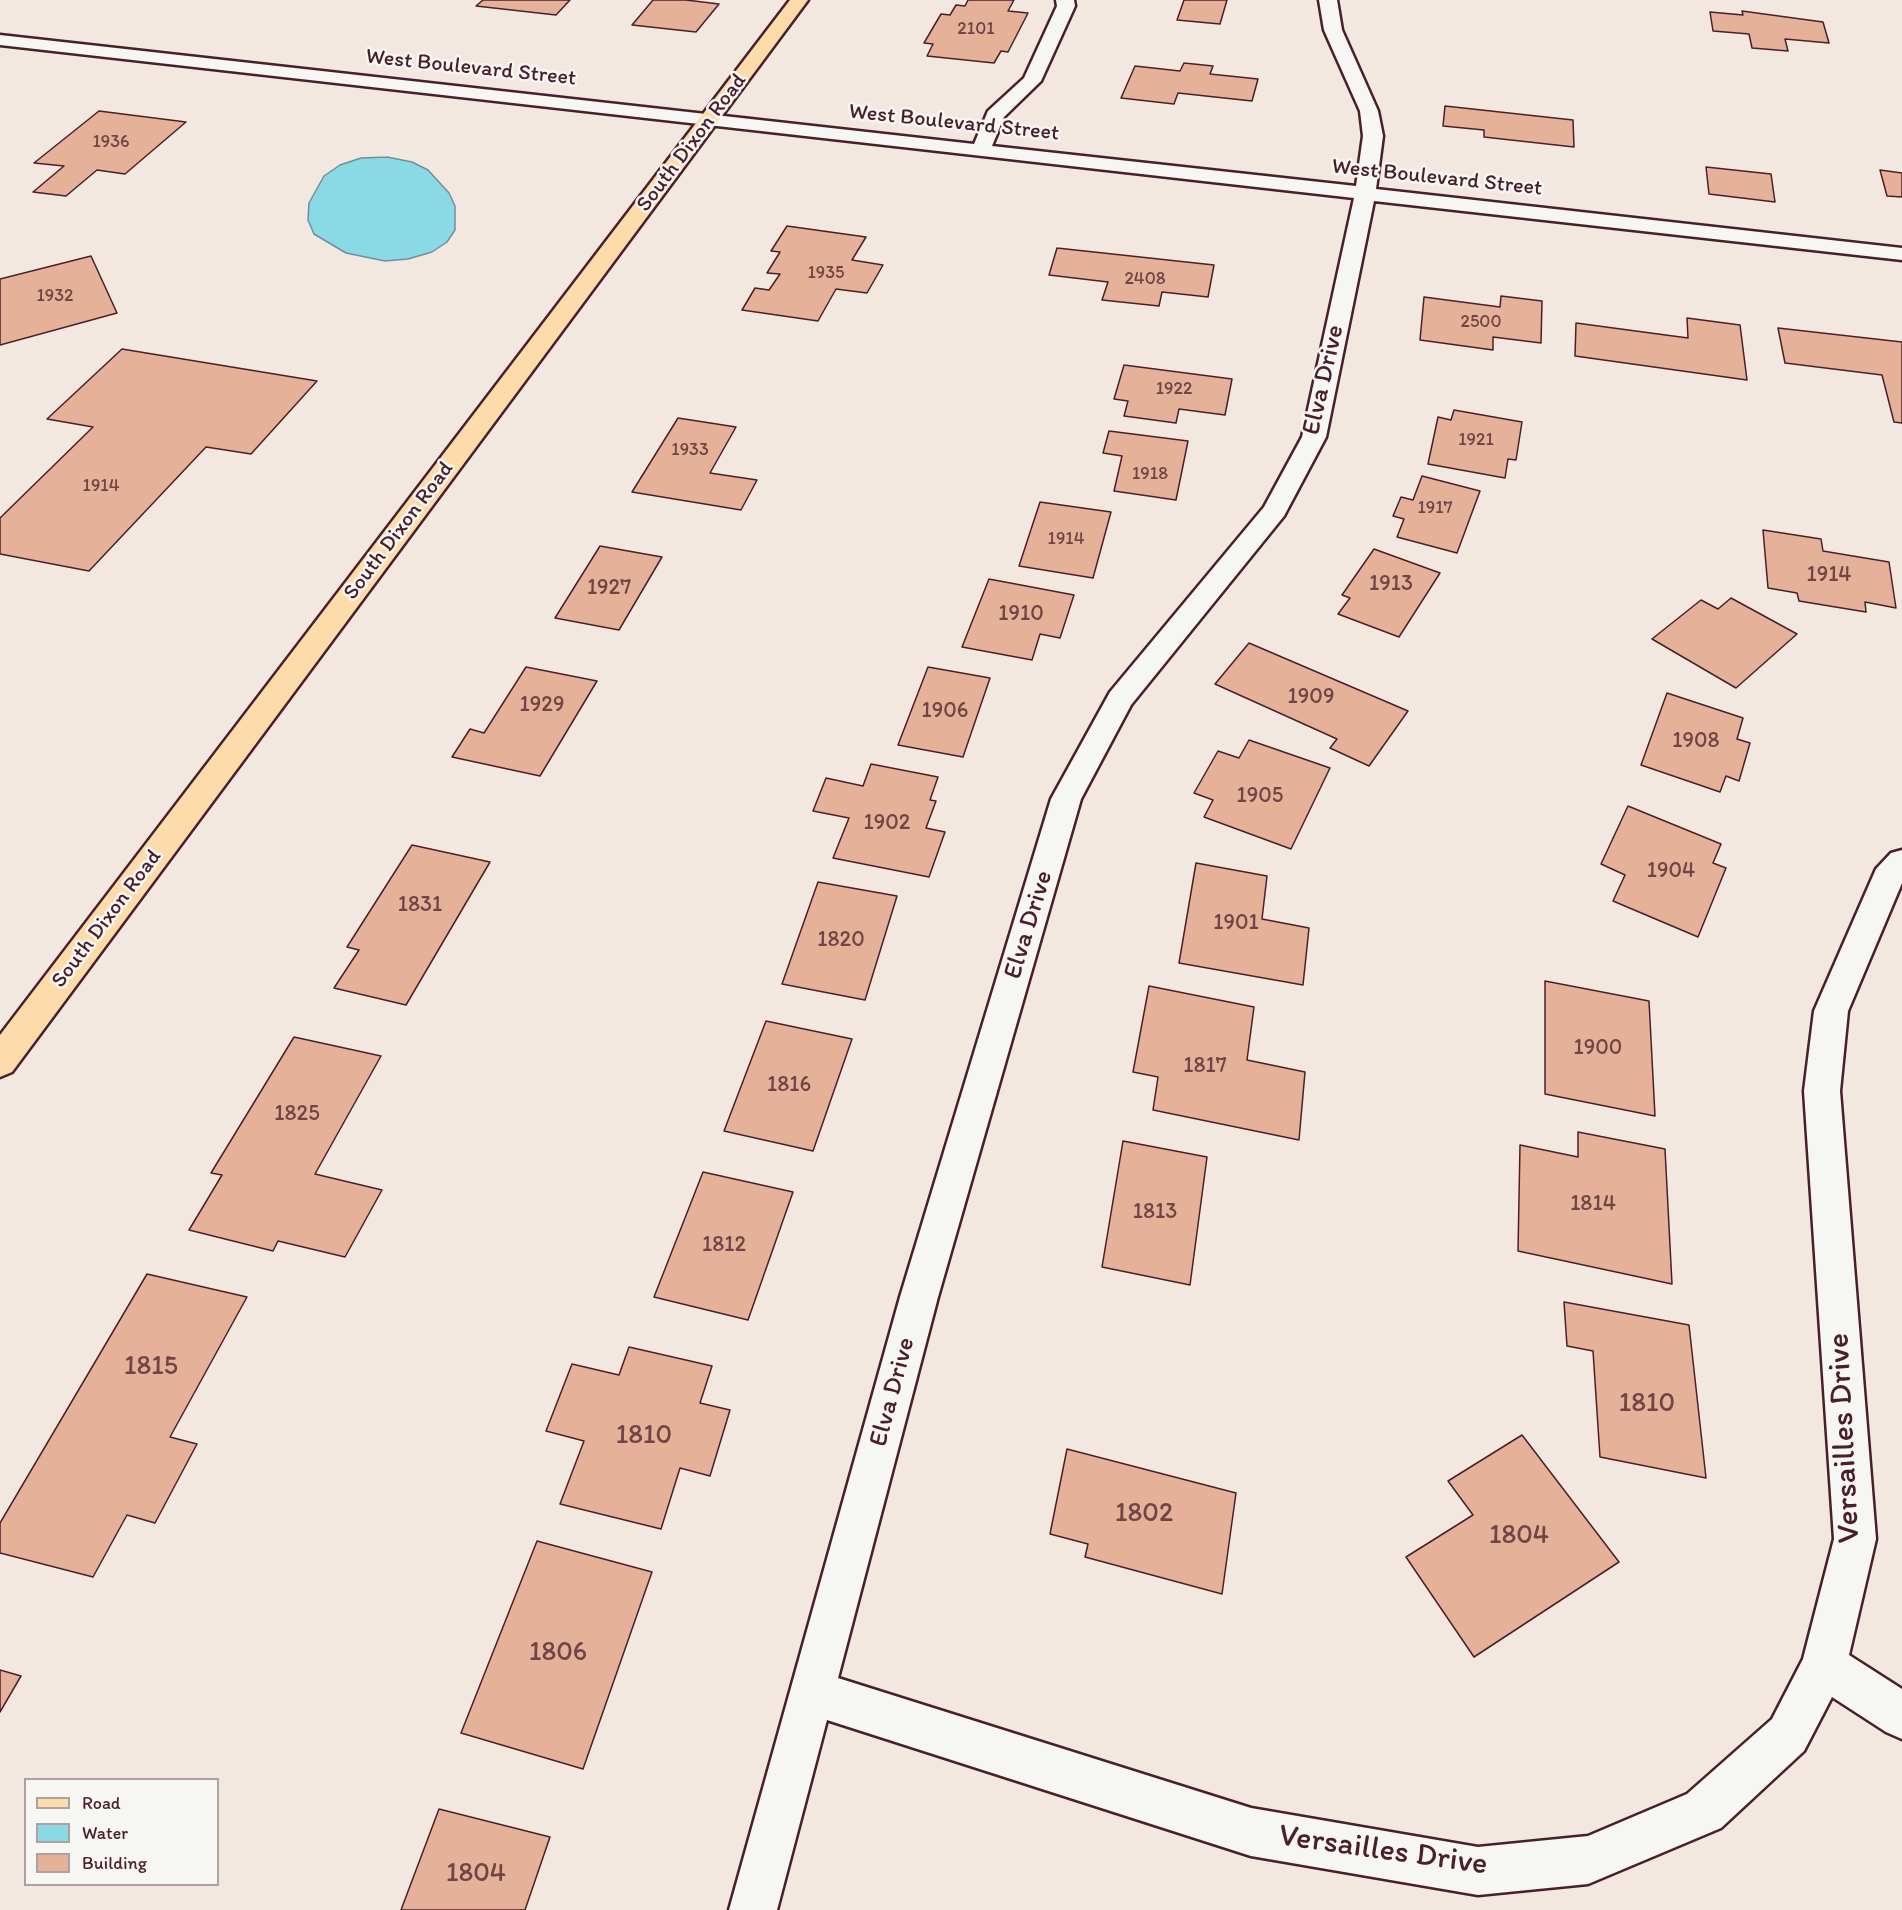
<!DOCTYPE html>
<html>
<head>
<meta charset="utf-8">
<style>
  body { margin:0 }
  #map { position:relative; width:1902px; height:1910px; overflow:hidden; background:#f3e8e0; font-family:Itim,sans-serif }
  canvas { display:block }
  .legend { position:absolute; left:24px; top:1778px; width:195px; height:108px; box-sizing:border-box; background:#f6f6f2; border:2px solid #b1a0a2; margin:0; padding:8px 10px; list-style:none; font-size:18px; color:#4a1f2b }
  .legend li { display:flex; align-items:center; gap:12px; height:30px }
  .legend b { width:30px; border:2px solid #b1a0a2 }
</style>
</head>
<body>
<div id="map">
<canvas width="1902" height="1910"></canvas>
<ul class="legend">
<li><b style="height:8px;background:#fddcac"></b>Road</li>
<li><b style="height:16px;background:#8adae6"></b>Water</li>
<li><b style="height:16px;background:#e5b199"></b>Building</li>
</ul>
</div>
<script>
const ctx = document.querySelector('canvas').getContext('2d');
ctx.lineJoin = 'round';
function fillPath(path, color) {
  ctx.fillStyle = color;
  ctx.fill(path, 'evenodd');
}
function poly(rows) {
  const path = new Path2D();
  for (const r of rows) {
    path.moveTo(r[0], r[1]);
    for (let i = 2; i < r.length; i += 2) path.lineTo(r[i], r[i + 1]);
  }
  return path;
}
function strokePath(path, color, width, dash) {
  ctx.strokeStyle = color;
  ctx.lineWidth = width;
  ctx.lineCap = dash ? 'butt' : 'round';
  ctx.setLineDash(dash || []);
  ctx.stroke(path);
}
function drawText(font, color, halo, rows, align = 'center') {
  ctx.font = font + ' Itim,sans-serif';
  ctx.lineWidth = 5;
  ctx.setLineDash([]);
  ctx.textBaseline = 'middle';
  ctx.strokeStyle = halo;
  ctx.fillStyle = color;
  for (const [text, x, y, turn = 0] of rows) {
    ctx.save();
    ctx.translate(x, y);
    ctx.rotate((+turn || 0) * Math.PI / 180);
    ctx.textAlign = isNaN(turn) ? turn : align;
    if (halo) ctx.strokeText(text, 0, 0);
    ctx.fillText(text, 0, 0);
    ctx.restore();
  }
}
const water = poly([
  [387,157,412,162,428,170,449,193,455,206,455,230,447,242,432,252,408,259,385,261,346,253,314,234,308,220,309,203,324,176,340,165,361,158,387,157]
]);
fillPath(water, '#8adae6');
strokePath(water, '#708f9b', 1.5);
const building = poly([
  [483,0,570,0,556,15,476,6,483,0],
  [653,0,686,0,719,4,696,32,632,25,653,0],
  [968,0,1014,0,1008,11,1028,13,1008,52,1001,51,994,63,927,56,933,44,924,43,941,14,950,15,956,5,965,6,968,0],
  [1184,0,1227,0,1220,24,1177,20,1184,0],
  [1742,11,1823,22,1829,43,1785,39,1788,51,1752,48,1749,34,1713,31,1710,12,1743,15,1742,11],
  [1184,63,1213,66,1210,74,1258,79,1252,101,1178,93,1174,104,1121,98,1135,66,1180,71,1184,63],
  [1445,106,1573,120,1574,147,1484,137,1484,130,1443,126,1445,106],
  [99,111,186,122,125,174,97,170,66,196,33,192,64,166,34,163,99,111],
  [1706,167,1771,174,1775,202,1709,194,1706,167],
  [1880,170,1902,173,1902,197,1887,196,1880,170],
  [787,226,866,237,852,260,883,265,867,293,836,289,818,321,742,310,755,288,769,290,780,274,767,273,780,252,771,251,787,226],
  [1057,248,1214,265,1208,297,1162,292,1159,306,1102,300,1108,282,1049,275,1057,248],
  [91,256,117,313,0,345,0,279,91,256],
  [1501,296,1542,301,1541,343,1493,337,1493,350,1420,340,1424,297,1500,307,1501,296],
  [1687,318,1740,325,1747,380,1575,356,1576,323,1688,338,1687,318],
  [1778,328,1902,342,1902,423,1894,422,1882,375,1785,363,1778,328],
  [122,349,317,381,251,454,206,447,89,571,0,554,0,518,93,427,47,419,122,349],
  [1124,365,1232,379,1225,415,1179,409,1176,423,1124,416,1128,401,1114,399,1124,365],
  [1454,410,1522,422,1516,460,1508,459,1505,478,1428,464,1438,417,1451,420,1454,410],
  [678,418,736,427,710,473,757,480,741,510,632,492,678,418],
  [1109,431,1188,441,1176,500,1114,491,1122,456,1103,453,1109,431],
  [1422,476,1480,491,1457,553,1397,537,1404,519,1393,516,1401,497,1413,500,1422,476],
  [1040,502,1111,512,1093,578,1019,566,1040,502],
  [1763,530,1821,539,1823,551,1889,562,1896,608,1865,602,1866,612,1799,601,1797,593,1768,588,1763,530],
  [600,546,662,557,619,630,555,618,600,546],
  [1374,549,1440,573,1399,637,1338,614,1350,598,1342,595,1374,549],
  [989,579,1074,595,1060,638,1040,634,1032,660,962,647,989,579],
  [1731,598,1797,634,1736,688,1652,639,1701,600,1718,609,1731,598],
  [1249,643,1408,711,1369,766,1330,748,1337,739,1215,684,1249,643],
  [526,667,597,681,540,776,452,757,470,729,484,733,526,667],
  [928,667,990,678,963,757,898,745,928,667],
  [1667,693,1743,718,1737,739,1750,743,1739,781,1726,776,1720,792,1641,765,1667,693],
  [1249,740,1330,768,1291,849,1204,817,1213,800,1194,793,1218,751,1239,758,1249,740],
  [871,764,938,777,930,800,936,801,926,828,945,832,929,877,833,858,849,818,813,811,826,778,863,786,871,764],
  [1628,806,1721,844,1713,863,1726,868,1698,937,1613,901,1625,875,1601,864,1628,806],
  [412,845,490,862,406,1005,334,988,359,950,347,947,412,845],
  [1196,863,1267,876,1262,919,1309,928,1303,985,1179,963,1196,863],
  [818,882,897,896,865,1000,782,984,818,882],
  [1545,981,1649,1001,1655,1116,1545,1094,1545,981],
  [1149,986,1254,1007,1247,1060,1305,1072,1299,1140,1153,1110,1158,1077,1133,1072,1149,986],
  [766,1021,852,1039,813,1151,724,1131,766,1021],
  [294,1037,381,1056,315,1174,382,1190,345,1257,278,1241,273,1251,189,1230,222,1175,211,1173,294,1037],
  [1578,1132,1665,1149,1672,1284,1518,1251,1520,1145,1578,1157,1578,1132],
  [1123,1141,1207,1157,1190,1285,1102,1267,1123,1141],
  [703,1172,793,1192,748,1320,654,1297,703,1172],
  [147,1274,247,1297,170,1437,197,1444,155,1523,127,1515,93,1577,0,1553,0,1523,147,1274],
  [1564,1302,1689,1325,1706,1478,1600,1457,1593,1351,1567,1346,1564,1302],
  [629,1347,712,1366,700,1403,730,1410,710,1476,680,1468,661,1529,560,1504,584,1441,546,1431,572,1364,619,1375,629,1347],
  [1522,1435,1619,1562,1474,1657,1406,1557,1473,1515,1448,1481,1522,1435],
  [1067,1449,1236,1493,1222,1594,1085,1557,1088,1544,1050,1534,1067,1449],
  [537,1541,652,1572,583,1769,461,1733,537,1541],
  [0,1670,21,1676,0,1712,0,1670],
  [439,1809,550,1837,525,1910,401,1910,439,1809]
]);
fillPath(building, '#e5b199');
strokePath(building, '#4a1f2b', 1.5);
const minor = poly([
  [1056,0,1074,0,1075,6,1041,81,1004,117,992,146,1356,186,1363,136,1360,111,1324,30,1319,0,1337,0,1342,30,1378,111,1383,136,1376,189,1902,248,1902,260,1374,201,1326,437,1284,516,1131,705,1081,799,938,1297,838,1678,1251,1808,1478,1847,1588,1836,1687,1794,1772,1719,1803,1659,1834,1539,1804,1091,1814,1011,1876,869,1891,853,1902,850,1902,883,1848,1011,1840,1091,1876,1539,1849,1655,1902,1689,1902,1739,1886,1732,1832,1697,1804,1751,1721,1828,1588,1884,1478,1895,1251,1856,827,1720,777,1910,729,1910,900,1297,1051,799,1110,692,1264,507,1302,437,1354,198,0,45,0,35,974,144,988,111,1024,78,1057,6,1056,0]
]);
const major = poly([
  [790,0,808,0,12,1072,0,1077,0,1035,790,0]
]);
strokePath(minor, '#4a1f2b', 5);
strokePath(major, '#4a1f2b', 5);
fillPath(minor, '#f6f6f2');
fillPath(major, '#fddcac');
drawText('18px', '#714446', null, [
  ["2101",976,29],
  ["1936",111,142],
  ["1935",826,273],
  ["2408",1145,279],
  ["1932",55,296],
  ["2500",1481,322],
  ["1922",1174,389],
  ["1921",1476,440],
  ["1933",690,450],
  ["1918",1150,474],
  ["1914",101,486],
  ["1917",1435,508],
  ["1914",1066,539]
]);
drawText('22px', '#4a1f2b', '#f6f6f2', [
  ["West Boulevard Street",471,68,6],
  ["West Boulevard Street",954,123,6],
  ["South Dixon Road",692,143,-53],
  ["West Boulevard Street",1437,178,6],
  ["South Dixon Road",399,531,-53],
  ["South Dixon Road",107,919,-53]
]);
drawText('22px', '#714446', null, [
  ["1914",1829,575],
  ["1913",1391,584],
  ["1927",609,588],
  ["1910",1021,614],
  ["1909",1311,697],
  ["1929",542,705],
  ["1906",945,711],
  ["1908",1696,741],
  ["1905",1260,796],
  ["1902",887,823],
  ["1904",1671,871],
  ["1831",420,905],
  ["1901",1236,923],
  ["1820",841,940],
  ["1900",1598,1048],
  ["1817",1205,1066],
  ["1816",789,1085],
  ["1825",297,1114],
  ["1814",1593,1204],
  ["1813",1155,1212],
  ["1812",724,1245]
]);
drawText('26px', '#4a1f2b', '#f6f6f2', [
  ["Elva Drive",1324,380,-77],
  ["Elva Drive",1029,925,-73],
  ["Elva Drive",893,1392,-75]
]);
drawText('27px', '#714446', null, [
  ["1815",151,1367],
  ["1810",1647,1404],
  ["1810",644,1436],
  ["1802",1144,1514],
  ["1804",1519,1536],
  ["1806",558,1653],
  ["1804",476,1874]
]);
drawText('32px', '#4a1f2b', '#f6f6f2', [
  ["Versailles Drive",1845,1438,-93],
  ["Versailles Drive",1383,1851,8]
]);
</script>
</body>
</html>
